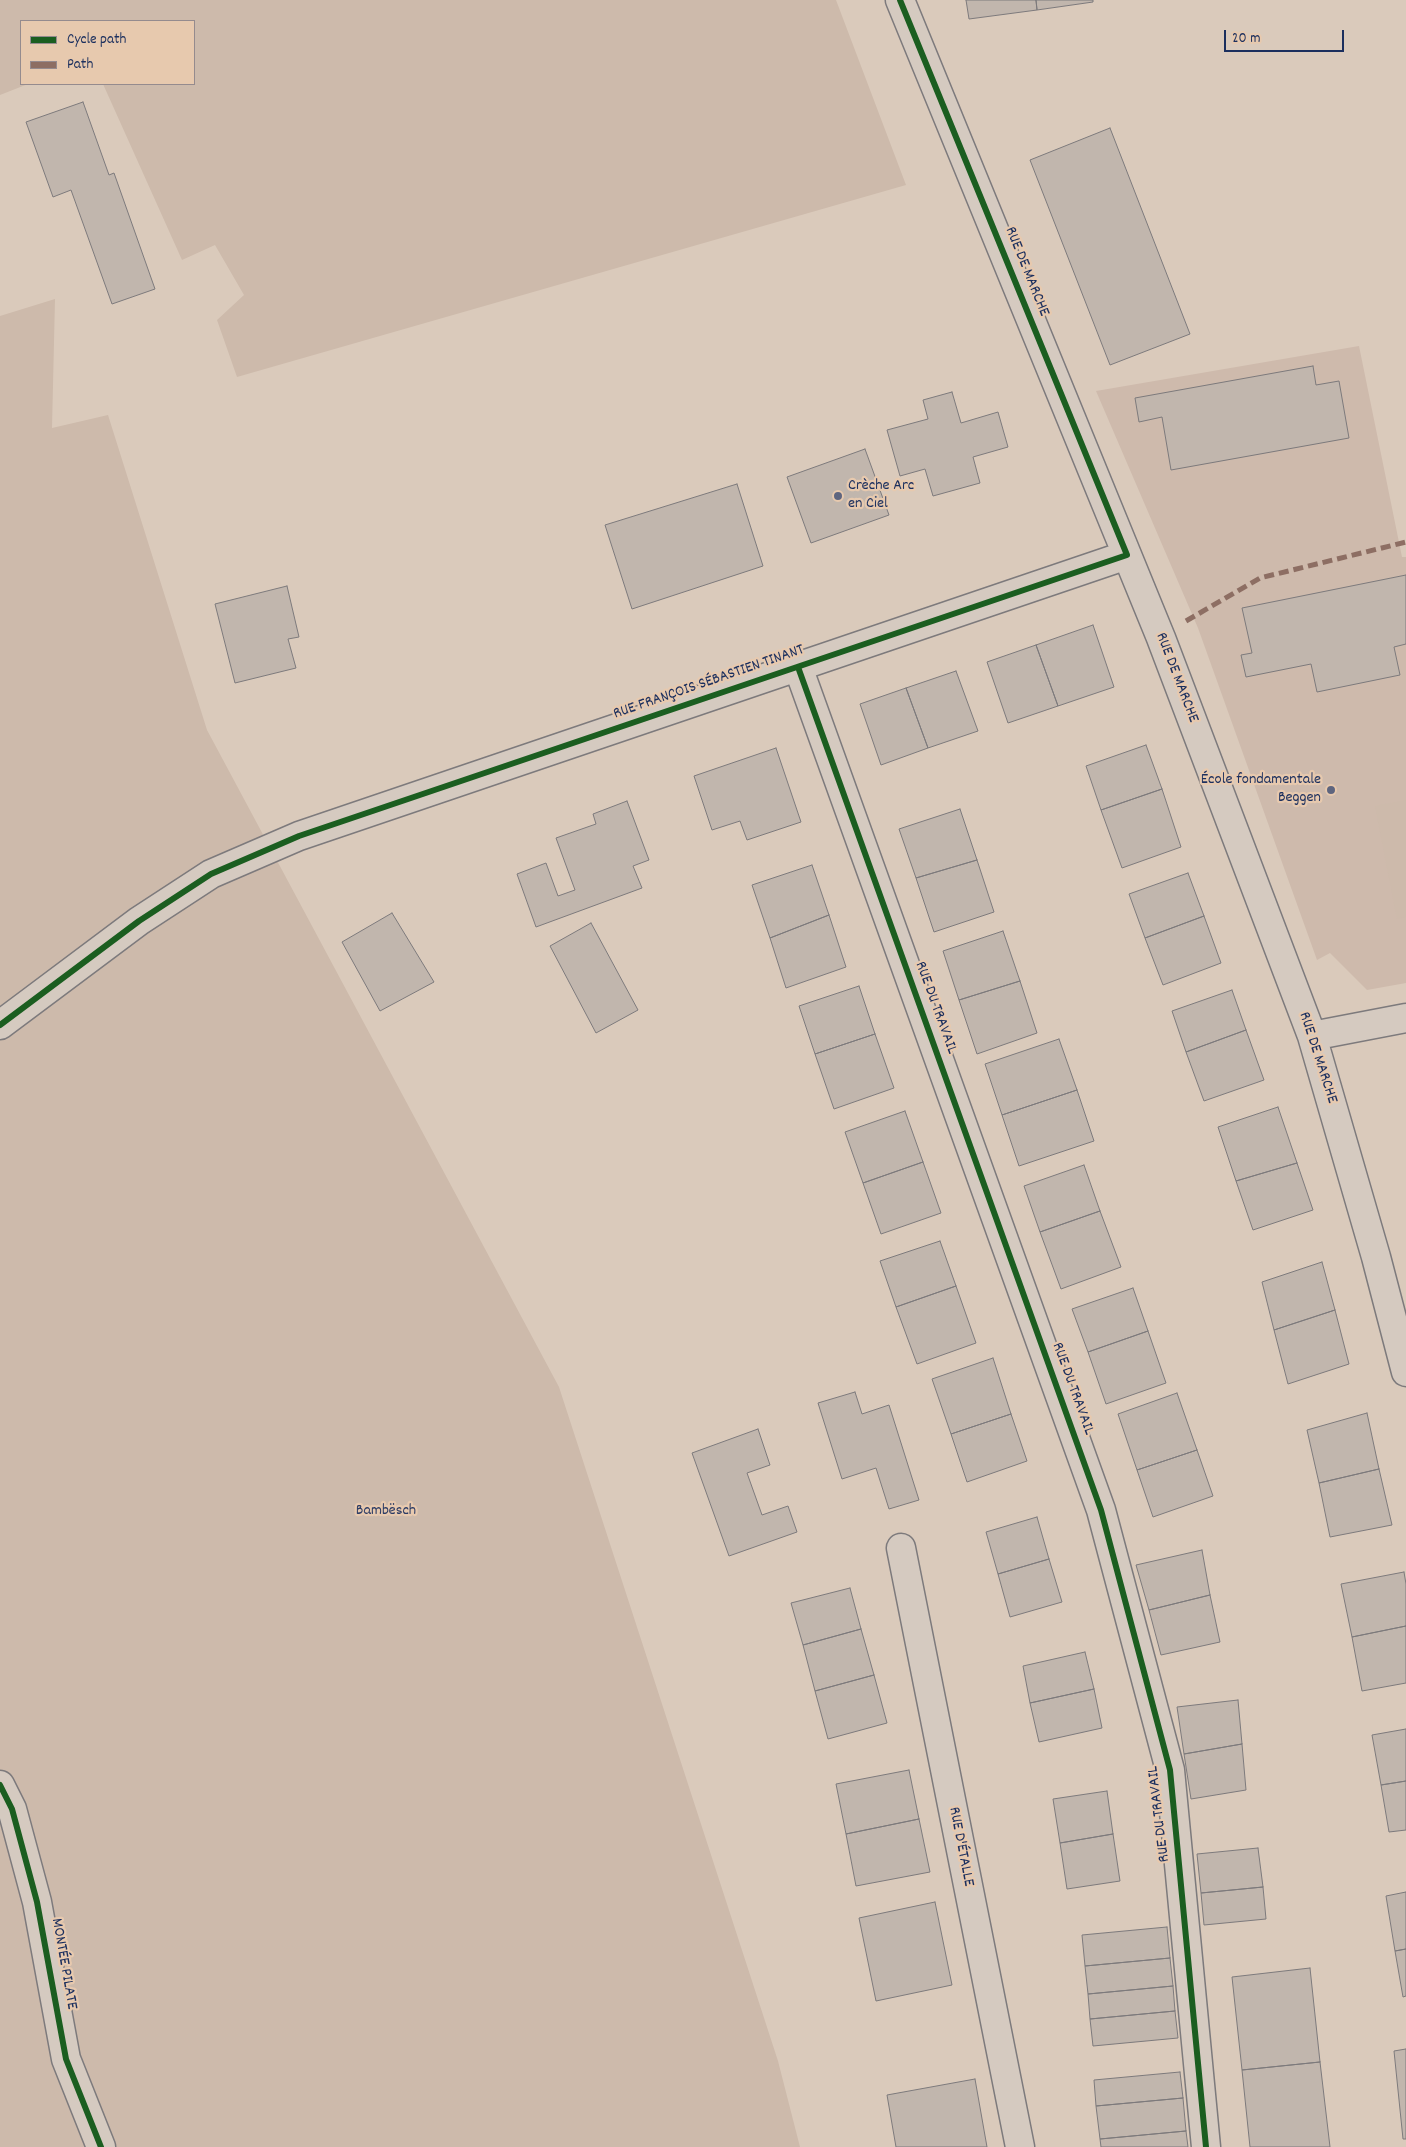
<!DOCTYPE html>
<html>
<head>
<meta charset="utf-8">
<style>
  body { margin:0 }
  #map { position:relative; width:1406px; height:2147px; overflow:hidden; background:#dacabb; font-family:Dekko,sans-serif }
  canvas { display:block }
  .legend { position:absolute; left:20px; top:20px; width:175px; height:65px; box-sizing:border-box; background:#e7c9ae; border:1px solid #958b8e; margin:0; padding:6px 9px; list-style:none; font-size:15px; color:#1b2f5e }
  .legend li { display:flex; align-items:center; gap:10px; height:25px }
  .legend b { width:25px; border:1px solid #958b8e }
  .scale { position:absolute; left:1224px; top:30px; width:120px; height:22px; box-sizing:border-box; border:2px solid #1b2f5e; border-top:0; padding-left:6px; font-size:15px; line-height:18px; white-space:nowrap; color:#1b2f5e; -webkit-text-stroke:4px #e7c9ae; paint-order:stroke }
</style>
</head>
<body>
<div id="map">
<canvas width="1406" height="2147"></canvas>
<ul class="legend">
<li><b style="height:6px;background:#1b5e20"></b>Cycle path</li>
<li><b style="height:6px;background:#8d6e63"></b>Path</li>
</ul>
<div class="scale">20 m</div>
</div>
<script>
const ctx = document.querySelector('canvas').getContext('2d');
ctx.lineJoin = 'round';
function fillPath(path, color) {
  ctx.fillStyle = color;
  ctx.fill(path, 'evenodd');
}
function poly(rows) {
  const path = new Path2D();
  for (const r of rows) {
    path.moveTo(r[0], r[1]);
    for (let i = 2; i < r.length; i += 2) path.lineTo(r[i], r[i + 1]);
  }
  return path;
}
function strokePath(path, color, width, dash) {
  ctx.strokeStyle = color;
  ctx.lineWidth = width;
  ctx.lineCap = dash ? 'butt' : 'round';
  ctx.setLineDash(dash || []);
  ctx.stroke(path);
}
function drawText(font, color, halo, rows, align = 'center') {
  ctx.font = font + ' Dekko,sans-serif';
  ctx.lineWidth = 4.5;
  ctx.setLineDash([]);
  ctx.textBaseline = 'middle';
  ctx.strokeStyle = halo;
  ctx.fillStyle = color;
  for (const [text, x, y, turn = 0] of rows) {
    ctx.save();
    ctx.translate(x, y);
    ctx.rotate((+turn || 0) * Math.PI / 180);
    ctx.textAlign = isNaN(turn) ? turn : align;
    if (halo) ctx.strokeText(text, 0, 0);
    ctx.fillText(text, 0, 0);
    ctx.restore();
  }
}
fillPath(poly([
  [1359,346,1402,557,1406,557,1406,983,1367,990,1330,953,1317,960,1198,628,1096,391]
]), '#cebaac');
fillPath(poly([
  [0,0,836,0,906,185,237,377,217,320,244,295,215,245,182,260,103,84,194,84,194,21,21,21,21,84,28,84,0,95],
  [55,299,52,428,108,415,207,730,559,1387,778,2061,800,2147,0,2147,0,316],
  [1406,800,1406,917,1397,919,1375,806]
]), '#cdbaab');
const building = poly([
  [966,0,1036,0,1037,10,969,19,966,0],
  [1036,0,1093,0,1093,2,1037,10,1036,0],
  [83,102,109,175,114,173,155,289,112,304,71,190,53,197,26,122,83,102],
  [1110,128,1190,334,1110,365,1030,160,1110,128],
  [1313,366,1316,385,1339,381,1349,438,1171,470,1162,417,1139,422,1135,398,1313,366],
  [952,392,961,423,998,412,1008,447,973,457,980,483,933,496,925,469,900,476,887,430,928,419,923,400,952,392],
  [865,449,889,515,811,543,787,477,865,449],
  [737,484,763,566,632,609,605,525,737,484],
  [1406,575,1406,644,1394,647,1400,675,1317,692,1311,664,1246,677,1241,655,1252,653,1242,608,1406,575],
  [287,586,299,637,288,639,296,668,235,683,215,604,287,586],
  [1093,625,1114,687,1058,706,1036,645,1093,625],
  [1036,645,1058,706,1008,723,987,662,1036,645],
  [956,671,978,731,928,748,906,688,956,671],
  [906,688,928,748,881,765,860,704,906,688],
  [1146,745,1162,789,1101,810,1086,766,1146,745],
  [776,748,801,822,747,840,740,821,712,830,694,776,776,748],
  [1162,789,1181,847,1122,868,1101,810,1162,789],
  [627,801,649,860,633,866,642,888,536,927,517,874,546,863,558,896,575,890,556,838,596,824,593,814,627,801],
  [960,809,977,860,916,878,899,829,960,809],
  [977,860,994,912,934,932,916,878,977,860],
  [812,865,829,915,770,938,752,885,812,865],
  [1188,873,1204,916,1145,938,1129,894,1188,873],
  [392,913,434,982,380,1011,342,942,392,913],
  [829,915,846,967,786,988,770,938,829,915],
  [1204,916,1221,963,1163,985,1145,938,1204,916],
  [591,923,638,1010,596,1033,550,946,591,923],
  [1003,931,1020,981,959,1000,943,951,1003,931],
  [1020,981,1037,1033,977,1054,959,1000,1020,981],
  [859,986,875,1034,815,1054,799,1006,859,986],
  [1232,990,1246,1030,1186,1052,1172,1011,1232,990],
  [1246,1030,1264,1080,1204,1101,1186,1052,1246,1030],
  [875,1034,894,1088,834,1109,815,1054,875,1034],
  [1059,1039,1077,1090,1002,1115,985,1064,1059,1039],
  [1077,1090,1094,1141,1019,1166,1002,1115,1077,1090],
  [1278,1107,1297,1163,1236,1181,1218,1127,1278,1107],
  [905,1111,923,1162,863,1183,845,1132,905,1111],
  [923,1162,941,1213,881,1234,863,1183,923,1162],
  [1297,1163,1313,1210,1253,1230,1236,1181,1297,1163],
  [1084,1165,1100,1211,1040,1232,1024,1186,1084,1165],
  [1100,1211,1121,1267,1061,1289,1040,1232,1100,1211],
  [940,1241,956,1286,896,1307,880,1261,940,1241],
  [1322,1262,1335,1310,1274,1330,1262,1282,1322,1262],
  [956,1286,976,1343,917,1364,896,1307,956,1286],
  [1133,1288,1148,1331,1088,1352,1072,1309,1133,1288],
  [1335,1310,1349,1364,1288,1384,1274,1330,1335,1310],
  [1148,1331,1166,1383,1106,1404,1088,1352,1148,1331],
  [993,1358,1011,1414,951,1434,932,1379,993,1358],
  [855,1392,862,1414,889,1405,919,1500,889,1509,876,1468,842,1479,818,1403,855,1392],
  [1177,1393,1197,1450,1137,1470,1118,1414,1177,1393],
  [1367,1413,1379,1469,1319,1483,1307,1430,1367,1413],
  [1011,1414,1027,1461,967,1482,951,1434,1011,1414],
  [758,1429,770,1465,747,1473,762,1515,788,1506,797,1532,729,1556,692,1453,758,1429],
  [1197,1450,1213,1496,1153,1517,1137,1470,1197,1450],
  [1379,1469,1392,1525,1330,1537,1319,1483,1379,1469],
  [1037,1517,1049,1559,998,1574,986,1532,1037,1517],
  [1202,1550,1210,1595,1149,1610,1136,1565,1202,1550],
  [1049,1559,1062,1602,1010,1617,998,1574,1049,1559],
  [1404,1572,1406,1584,1406,1626,1352,1637,1341,1584,1404,1572],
  [850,1588,861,1629,803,1645,791,1603,850,1588],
  [1210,1595,1220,1642,1161,1655,1149,1610,1210,1595],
  [1406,1626,1406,1683,1362,1691,1352,1637,1406,1626],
  [861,1629,874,1675,815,1691,803,1645,861,1629],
  [1085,1652,1094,1689,1030,1703,1023,1666,1085,1652],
  [874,1675,887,1723,828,1739,815,1691,874,1675],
  [1094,1689,1102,1728,1039,1742,1030,1703,1094,1689],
  [1238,1700,1242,1744,1184,1754,1177,1707,1238,1700],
  [1406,1729,1406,1781,1381,1785,1372,1735,1406,1729],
  [1242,1744,1246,1790,1191,1799,1184,1754,1242,1744],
  [909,1770,919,1819,846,1834,836,1784,909,1770],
  [1406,1781,1406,1830,1389,1832,1381,1785,1406,1781],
  [1107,1791,1113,1834,1060,1843,1053,1799,1107,1791],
  [919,1819,930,1872,856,1886,846,1834,919,1819],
  [1113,1834,1120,1881,1067,1889,1060,1843,1113,1834],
  [1258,1848,1263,1887,1201,1893,1197,1854,1258,1848],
  [1263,1887,1266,1919,1204,1925,1201,1893,1263,1887],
  [1406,1892,1406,1949,1395,1951,1386,1896,1406,1892],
  [935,1902,952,1985,876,2001,859,1918,935,1902],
  [1167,1927,1170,1958,1085,1966,1082,1935,1167,1927],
  [1406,1949,1406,1996,1403,1997,1395,1951,1406,1949],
  [1170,1958,1173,1986,1088,1994,1085,1966,1170,1958],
  [1310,1968,1320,2062,1242,2070,1232,1977,1310,1968],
  [1173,1986,1175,2011,1090,2019,1088,1994,1173,1986],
  [1175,2011,1178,2038,1093,2046,1090,2019,1175,2011],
  [1406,2049,1406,2139,1403,2139,1394,2051,1406,2049],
  [1320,2062,1330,2147,1250,2147,1242,2070,1320,2062],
  [1180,2072,1183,2098,1096,2106,1094,2080,1180,2072],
  [975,2079,987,2147,896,2147,887,2095,975,2079],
  [1183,2098,1186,2131,1100,2139,1096,2106,1183,2098],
  [1186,2131,1188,2147,1101,2147,1100,2139,1186,2131]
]);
fillPath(building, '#c1b6ad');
strokePath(building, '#7d7a7c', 1);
const minor = poly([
  [900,0,1161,638,1312,1036,1376,1257,1406,1372],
  [798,667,1101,1510,1170,1770,1206,2147],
  [0,1025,139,921,211,874,299,836,1127,555],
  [1312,1036,1406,1018],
  [901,1548,1020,2147],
  [0,1785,12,1809,37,1902,66,2059,101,2147]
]);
strokePath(minor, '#7d7a7c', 31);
strokePath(minor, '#d5cac0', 28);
strokePath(poly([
  [1186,621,1260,578,1406,542]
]), '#8d6e63', 5, [10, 5]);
strokePath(poly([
  [798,667,1101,1510,1170,1770,1206,2147],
  [0,1025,139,921,211,874,299,836,1127,555,900,0],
  [0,1785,12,1809,37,1902,66,2059,101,2147]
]), '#1b5e20', 6);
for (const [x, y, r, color] of [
  [838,496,5,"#5e657f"],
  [1331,790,5,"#5e657f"]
]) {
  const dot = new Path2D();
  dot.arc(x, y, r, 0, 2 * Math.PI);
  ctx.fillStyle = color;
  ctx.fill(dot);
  strokePath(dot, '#e7c9ae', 2);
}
drawText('16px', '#1b2f5e', '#e7c9ae', [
  ["RUE DE MARCHE",1026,272,68],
  ["RUE DE MARCHE",1176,678,69],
  ["RUE FRANÇOIS SÉBASTIEN TINANT",709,683,-19],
  ["RUE DU TRAVAIL",935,1008,70],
  ["RUE DE MARCHE",1317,1058,72],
  ["RUE DU TRAVAIL",1072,1389,70],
  ["RUE DU TRAVAIL",1160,1814,-97],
  ["RUE D'ÉTALLE",960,1847,79],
  ["MONTÉE PILATE",63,1964,80]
]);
drawText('16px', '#1b2f5e', '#e7c9ae', [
  ["Crèche Arc",848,487],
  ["en Ciel",848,505],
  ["École fondamentale",1321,781,"right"],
  ["Beggen",1321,799,"right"]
], 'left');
drawText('16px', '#2c3c65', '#e7c9ae', [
  ["Bambësch",386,1512]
]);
</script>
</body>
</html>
